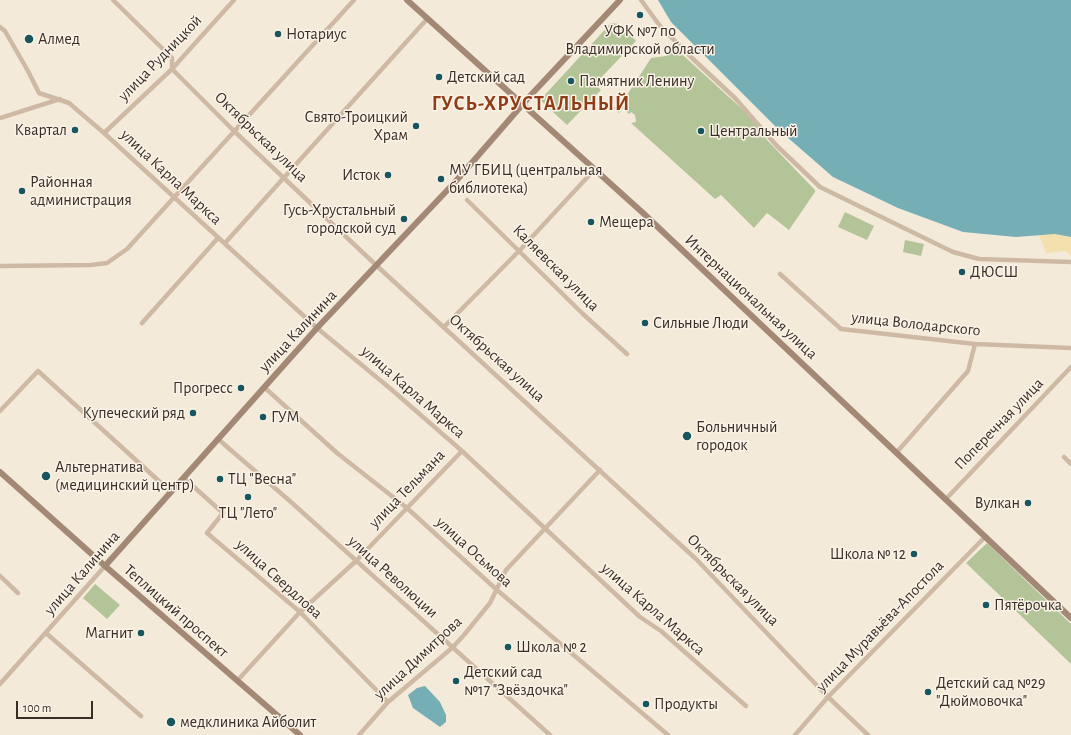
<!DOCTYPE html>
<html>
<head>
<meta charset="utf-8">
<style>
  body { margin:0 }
  #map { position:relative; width:1071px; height:735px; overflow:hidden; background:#f4eada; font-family:"Alegreya Sans",sans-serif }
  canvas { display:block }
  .scale { position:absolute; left:16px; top:701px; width:77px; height:18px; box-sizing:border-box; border:2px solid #382d27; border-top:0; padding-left:5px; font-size:12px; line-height:14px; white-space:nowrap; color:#382d27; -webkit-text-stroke:3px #fbf3e7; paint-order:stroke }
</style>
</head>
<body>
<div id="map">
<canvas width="1071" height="735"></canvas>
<div class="scale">100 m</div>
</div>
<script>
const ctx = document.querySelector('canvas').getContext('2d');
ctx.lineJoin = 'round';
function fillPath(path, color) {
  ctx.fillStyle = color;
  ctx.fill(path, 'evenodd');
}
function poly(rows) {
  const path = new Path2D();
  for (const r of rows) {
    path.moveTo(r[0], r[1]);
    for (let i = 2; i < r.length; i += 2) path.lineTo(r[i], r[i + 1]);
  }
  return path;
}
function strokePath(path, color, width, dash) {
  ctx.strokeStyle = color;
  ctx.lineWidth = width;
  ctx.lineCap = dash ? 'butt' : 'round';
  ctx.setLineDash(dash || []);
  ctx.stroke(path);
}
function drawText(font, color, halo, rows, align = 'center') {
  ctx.font = font + ' "Alegreya Sans",sans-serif';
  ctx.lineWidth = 3;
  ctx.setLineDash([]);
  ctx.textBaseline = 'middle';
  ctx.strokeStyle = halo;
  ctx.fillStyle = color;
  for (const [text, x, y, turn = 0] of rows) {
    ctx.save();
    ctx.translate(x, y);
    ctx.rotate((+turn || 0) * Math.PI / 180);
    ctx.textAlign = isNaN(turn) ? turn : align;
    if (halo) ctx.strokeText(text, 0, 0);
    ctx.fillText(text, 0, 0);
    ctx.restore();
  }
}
fillPath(poly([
  [611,23,620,24,636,41,595,84,601,90,567,125,540,100],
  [674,47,753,119,767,140,815,190,815,192,789,230,767,213,754,228,721,195,715,199,631,123,636,122,635,115,631,112,629,114,623,108,619,113,614,108,627,95,651,58,666,56],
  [845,212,874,226,867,240,838,227],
  [905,240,924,244,921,256,903,252],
  [987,543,1071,624,1071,664,966,563],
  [95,584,120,605,107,619,83,598]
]), '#b3c598');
fillPath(poly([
  [1055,234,1071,237,1071,256,1066,251,1046,253,1039,235]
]), '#f4e0ac');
fillPath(poly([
  [658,0,1071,0,1071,237,1055,234,1016,237,963,232,898,208,833,177,779,130,671,22],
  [425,686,440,702,446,715,446,722,440,727,413,708,408,695,417,688]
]), '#75aeb5');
strokePath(poly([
  [113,0,172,58,172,69,234,131,377,266,696,559,828,697,868,735],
  [641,0,660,26,693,59,735,98,776,145,820,187,953,252,979,259,1071,262],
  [0,27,5,31,28,71,39,93,69,103,104,133,317,328,392,390,462,451,640,617,661,631,746,706],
  [0,118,60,99],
  [104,133,172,69,234,0],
  [467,200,583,314,627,354],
  [225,243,427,19],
  [0,266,91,265,107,263,127,249,354,0],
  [780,274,841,329,975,344,1071,348],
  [142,323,218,238],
  [444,327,520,250,594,170],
  [264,387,337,453,407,508,497,590,668,735],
  [0,411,38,371,171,492],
  [218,439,291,502,550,735],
  [897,452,968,371,975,344],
  [1064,457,1071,464],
  [184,478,223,513,207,533,300,612,388,702],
  [946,499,1071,367],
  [0,576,18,593],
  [46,633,141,716],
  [237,681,300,612,356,561,462,451],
  [0,684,105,566],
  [359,735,388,702,452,648,464,635,490,603,506,570,600,470],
  [795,735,828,697,985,537]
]), '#cebaa4', 4.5);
strokePath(poly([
  [407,0,643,213,1071,618],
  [0,472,105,566,300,735],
  [105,566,317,328,456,181,529,97,620,0]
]), '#a28875', 6);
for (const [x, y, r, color] of [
  [640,15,4,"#17555f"],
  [278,34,4,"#17555f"],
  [29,39,5,"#17555f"],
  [439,77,4,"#17555f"],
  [571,81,4,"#17555f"],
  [416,126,4,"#17555f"],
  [75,130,4,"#17555f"],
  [701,131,4,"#17555f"],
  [388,175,4,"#17555f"],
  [441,179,4,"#17555f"],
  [22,191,4,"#17555f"],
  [404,219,4,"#17555f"],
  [591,222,4,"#17555f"],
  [962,272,4,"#17555f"],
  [645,323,4,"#17555f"],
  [241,388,4,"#17555f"],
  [193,413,4,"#17555f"],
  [263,417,4,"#17555f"],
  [687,436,5,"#17555f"],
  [46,476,5,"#17555f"],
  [220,479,4,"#17555f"],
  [248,497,4,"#17555f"],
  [1028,503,4,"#17555f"],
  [914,554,4,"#17555f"],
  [986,605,4,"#17555f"],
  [141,633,4,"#17555f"],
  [508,647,4,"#17555f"],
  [456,681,4,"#17555f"],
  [928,692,4,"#17555f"],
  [646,704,4,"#17555f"],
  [171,722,5,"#17555f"]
]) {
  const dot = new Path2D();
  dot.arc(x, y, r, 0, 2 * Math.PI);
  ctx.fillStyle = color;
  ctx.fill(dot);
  strokePath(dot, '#fbf3e7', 1.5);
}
drawText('16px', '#382d27', '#fbf3e7', [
  ["УФК №7 по",640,31,"center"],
  ["Владимирской области",640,49,"center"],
  ["Нотариус",286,34],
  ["Алмед",38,39],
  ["Детский сад",447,77],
  ["Памятник Ленину",579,81],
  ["Свято-Троицкий",408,117,"right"],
  ["Храм",408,135,"right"],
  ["Квартал",67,130,"right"],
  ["Центральный",709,131],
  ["МУ ГБИЦ (центральная",449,170],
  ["библиотека)",449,188],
  ["Исток",380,175,"right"],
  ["Районная",30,182],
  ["администрация",30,200],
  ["Гусь-Хрустальный",396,210,"right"],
  ["городской суд",396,228,"right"],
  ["Мещера",599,222],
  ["ДЮСШ",970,272],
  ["Сильные Люди",653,323],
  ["Прогресс",233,388,"right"],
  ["Купеческий ряд",185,413,"right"],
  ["ГУМ",271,417],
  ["Больничный",696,427],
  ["городок",696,445],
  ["Альтернатива",55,467],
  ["(медицинский центр)",55,485],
  ["ТЦ \"Весна\"",228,479],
  ["Вулкан",1020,503,"right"],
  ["ТЦ \"Лето\"",248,513,"center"],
  ["Школа № 12",906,554,"right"],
  ["Пятёрочка",994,605],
  ["Магнит",133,633,"right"],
  ["Школа № 2",516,647],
  ["Детский сад",464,672],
  ["№17 \"Звёздочка\"",464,690],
  ["Детский сад №29",936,683],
  ["\"Дюймовочка\"",936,701],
  ["Продукты",654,704],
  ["медклиника Айболит",180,722]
], 'left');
drawText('16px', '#382d27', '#fbf3e7', [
  ["улица Рудницкой",160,58,-46],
  ["Октябрьская улица",261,137,44],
  ["улица Карла Маркса",171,177,43],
  ["Каляевская улица",556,268,45],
  ["Интернациональная улица",751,297,43],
  ["улица Володарского",916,324,6],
  ["улица Калинина",298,331,-47],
  ["Октябрьская улица",497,358,42],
  ["улица Карла Маркса",413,392,41],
  ["Поперечная улица",999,424,-46],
  ["улица Тельмана",407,489,-46],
  ["улица Осьмова",474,552,42],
  ["улица Калинина",82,573,-49],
  ["улица Революции",393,577,42],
  ["улица Свердлова",279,579,42],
  ["Октябрьская улица",733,580,45],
  ["улица Карла Маркса",653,609,41],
  ["Теплицкий проспект",176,611,41],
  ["улица Муравьёва-Апостола",880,626,-46],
  ["улица Димитрова",418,658,-43]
]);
ctx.letterSpacing = '1px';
drawText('bold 20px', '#903c17', '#fbf3e7', [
  ["ГУСЬ-ХРУСТАЛЬНЫЙ",531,104]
]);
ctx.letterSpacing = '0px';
</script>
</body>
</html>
